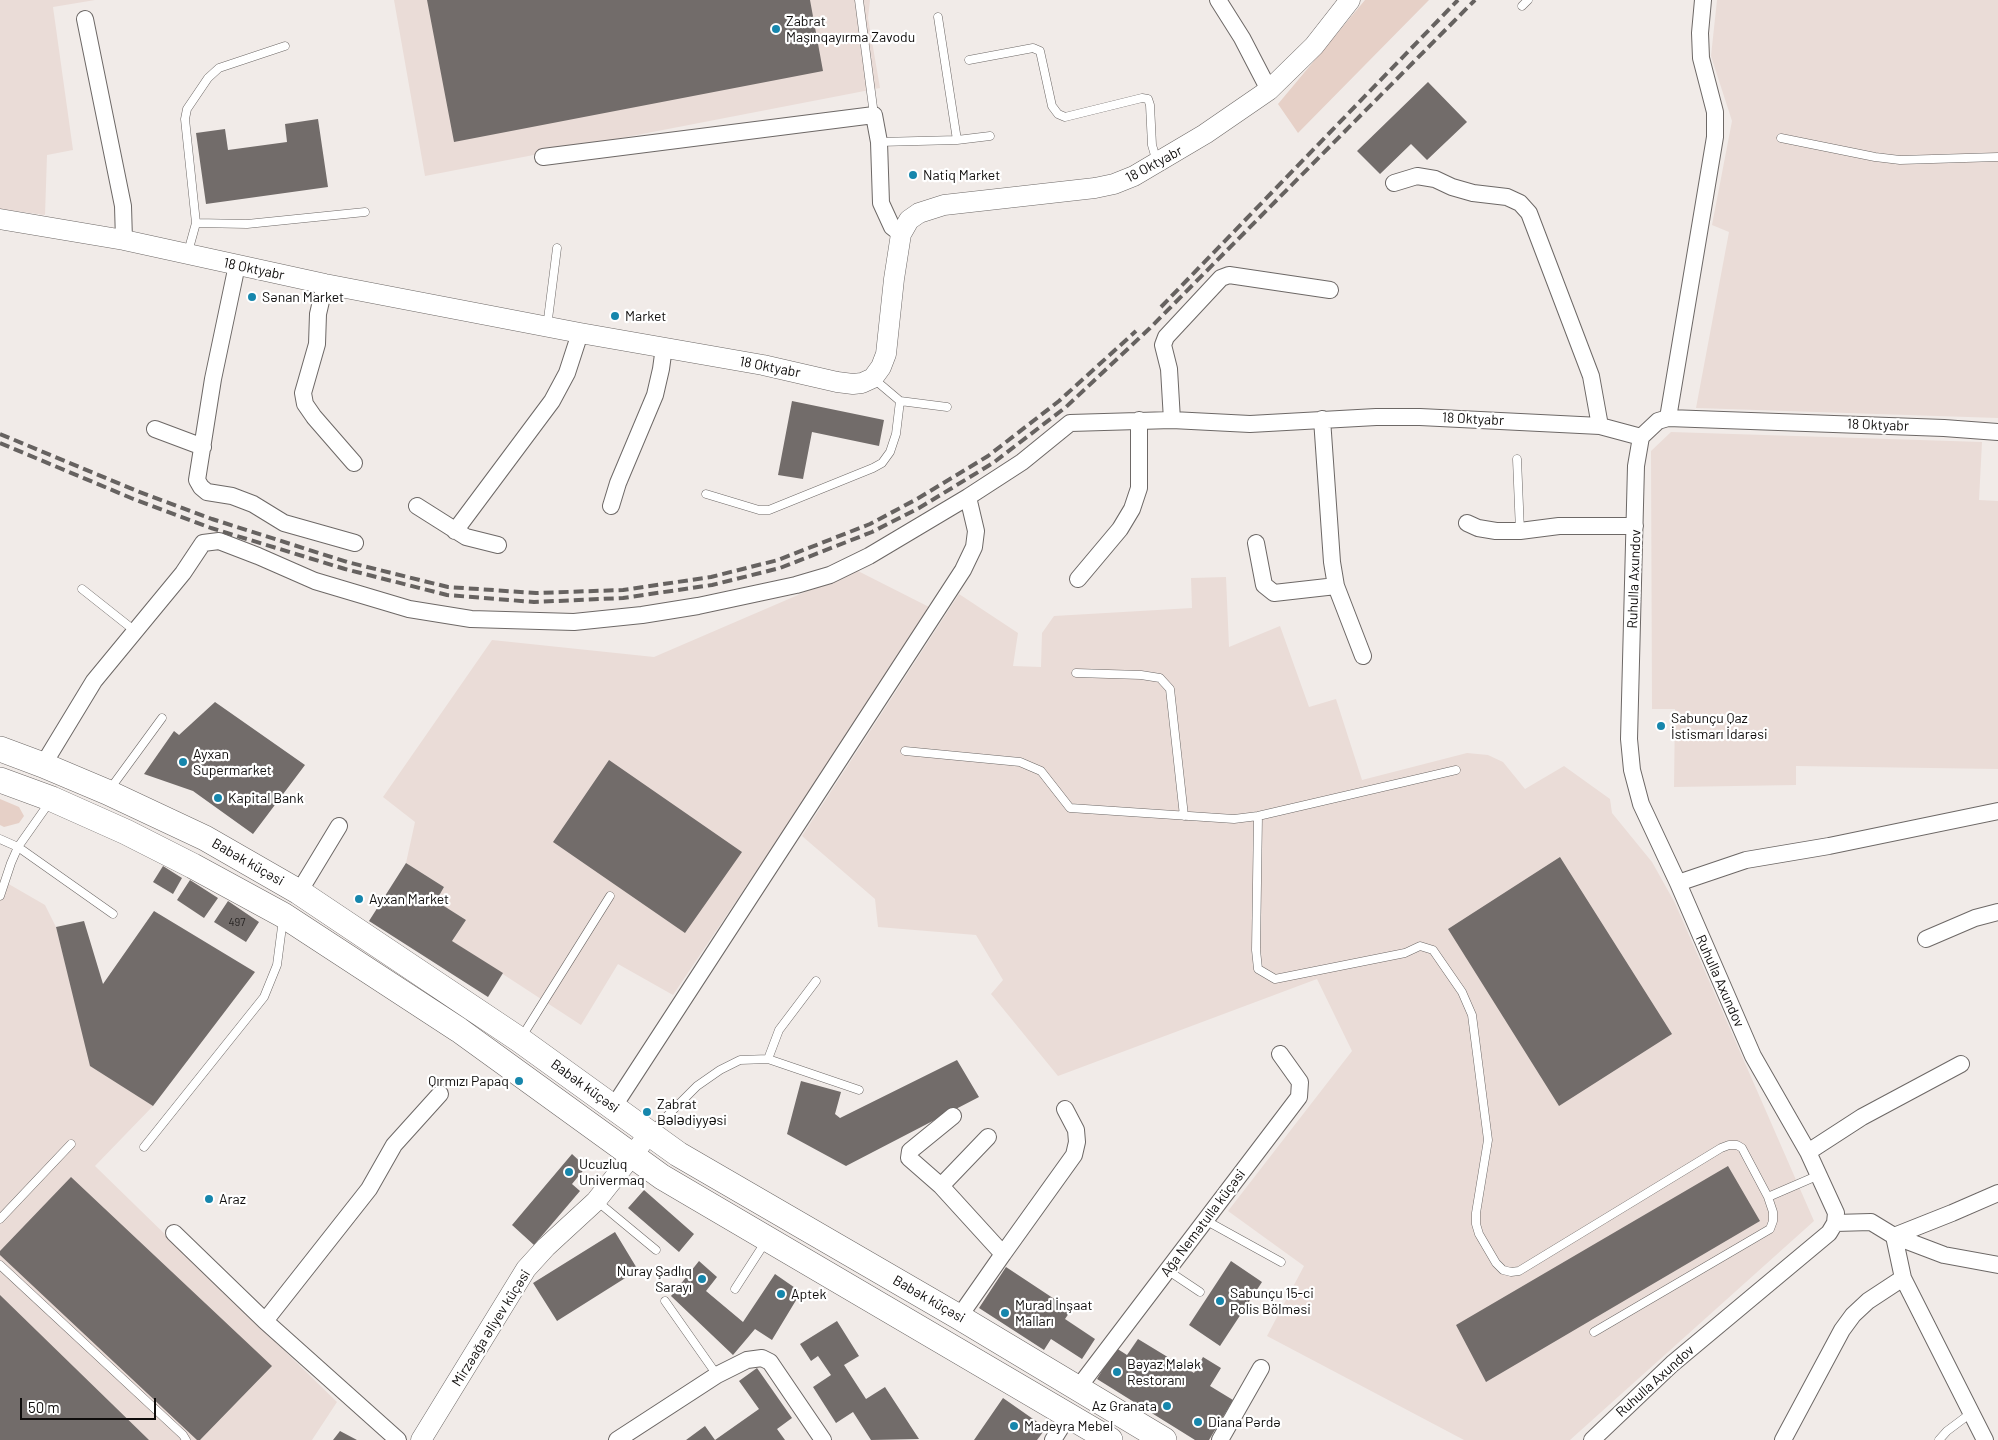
<!DOCTYPE html>
<html>
<head>
<meta charset="utf-8">
<style>
  body { margin:0 }
  #map { position:relative; width:1998px; height:1440px; overflow:hidden; background:#f1ebe8; font-family:Barlow,sans-serif }
  canvas { display:block }
  .scale { position:absolute; left:20px; top:1398px; width:136px; height:22px; box-sizing:border-box; border:2px solid #0f0d0c; border-top:0; padding-left:6px; font-size:15px; line-height:18px; white-space:nowrap; color:#0f0d0c; -webkit-text-stroke:4px #fff; paint-order:stroke }
</style>
</head>
<body>
<div id="map">
<canvas width="1998" height="1440"></canvas>
<div class="scale">50 m</div>
</div>
<script>
const ctx = document.querySelector('canvas').getContext('2d');
ctx.lineJoin = 'round';
function fillPath(path, color) {
  ctx.fillStyle = color;
  ctx.fill(path, 'evenodd');
}
function poly(rows) {
  const path = new Path2D();
  for (const r of rows) {
    path.moveTo(r[0], r[1]);
    for (let i = 2; i < r.length; i += 2) path.lineTo(r[i], r[i + 1]);
  }
  return path;
}
function strokePath(path, color, width, dash) {
  ctx.strokeStyle = color;
  ctx.lineWidth = width;
  ctx.lineCap = dash ? 'butt' : 'round';
  ctx.setLineDash(dash || []);
  ctx.stroke(path);
}
function drawText(font, color, halo, rows, align = 'center') {
  ctx.font = font + ' Barlow,sans-serif';
  ctx.lineWidth = 4.5;
  ctx.setLineDash([]);
  ctx.textBaseline = 'middle';
  ctx.strokeStyle = halo;
  ctx.fillStyle = color;
  for (const [text, x, y, turn = 0] of rows) {
    ctx.save();
    ctx.translate(x, y);
    ctx.rotate((+turn || 0) * Math.PI / 180);
    ctx.textAlign = isNaN(turn) ? turn : align;
    if (halo) ctx.strokeText(text, 0, 0);
    ctx.fillText(text, 0, 0);
    ctx.restore();
  }
}
fillPath(poly([
  [0,0,95,0,53,7,73,150,47,155,45,215,0,209],
  [394,0,870,0,868,18,880,88,425,176],
  [1717,0,1998,0,1998,418,1696,408,1729,232,1712,225,1732,121,1711,56],
  [1671,432,1982,442,1979,500,1998,501,1998,769,1796,766,1796,785,1674,787,1675,709,1652,709,1651,451],
  [856,570,933,609,673,995,618,964,581,1025,452,941,466,920,436,901,444,887,406,863,415,822,383,797,492,640,654,657],
  [1226,577,1229,647,1280,626,1309,707,1336,699,1362,780,1467,753,1488,755,1503,762,1525,789,1564,766,1610,799,1612,813,1652,862,1675,903,1814,1221,1570,1440,1464,1440,1267,1336,1304,1266,1228,1211,1352,1051,1317,979,1058,1076,991,994,1003,980,976,935,878,927,875,899,802,836,959,594,1018,633,1013,666,1041,667,1042,633,1054,616,1192,608,1191,578],
  [0,879,45,905,56,927,91,1066,153,1106,95,1166,337,1402,312,1440,0,1440]
]), '#eadcd7');
fillPath(poly([
  [1365,0,1429,0,1298,133,1278,104],
  [0,799,19,807,24,816,19,823,4,827,0,825]
]), '#e6d0c7');
fillPath(poly([
  [427,0,810,0,823,71,454,142],
  [1428,82,1467,122,1427,160,1411,144,1380,174,1357,151],
  [318,119,328,187,206,204,196,133,225,129,228,150,287,142,285,124],
  [792,401,884,420,879,446,812,432,803,479,778,475],
  [215,702,305,765,253,834,193,791,144,774,174,731,179,735],
  [609,760,742,852,685,933,553,842],
  [1560,857,1672,1034,1559,1106,1448,929],
  [406,863,444,887,436,901,466,920,452,941,503,973,488,997,369,921],
  [163,866,182,878,173,894,153,882],
  [190,880,218,898,204,918,177,900],
  [228,901,259,922,246,942,214,922],
  [154,911,255,972,153,1106,90,1066,56,927,84,921,103,984],
  [957,1060,979,1097,846,1166,787,1134,801,1081,841,1092,835,1114,840,1118],
  [572,1154,586,1167,572,1184,580,1191,534,1245,512,1225],
  [1728,1166,1760,1221,1486,1382,1456,1325],
  [71,1177,272,1366,200,1440,197,1440,0,1255,0,1251],
  [644,1190,694,1234,679,1252,628,1208],
  [615,1232,638,1270,557,1321,533,1283],
  [699,1261,717,1277,706,1291,743,1322,775,1274,801,1292,772,1340,755,1329,733,1355,671,1296],
  [1231,1261,1262,1282,1220,1346,1189,1325],
  [1006,1267,1071,1310,1065,1319,1095,1339,1082,1359,1051,1339,1044,1350,979,1308],
  [0,1295,149,1440,0,1440],
  [837,1321,859,1356,844,1365,866,1399,885,1387,919,1439,871,1440,853,1412,836,1423,813,1387,831,1375,818,1356,811,1361,800,1344],
  [1138,1339,1194,1373,1203,1357,1221,1368,1210,1386,1233,1400,1209,1440,1195,1440,1097,1379,1116,1348,1127,1355],
  [757,1368,792,1418,777,1429,785,1440,715,1440,759,1409,739,1381],
  [1003,1398,1046,1428,1037,1440,974,1440],
  [705,1426,715,1440,686,1440],
  [340,1431,357,1440,333,1440]
]), '#726c6a');
const service = poly([
  [859,0,874,115],
  [1522,6,1528,0],
  [938,17,957,140],
  [969,60,1033,48,1040,51,1052,106,1058,114,1065,117,1142,98,1148,99,1150,105,1152,145,1157,162],
  [1781,138,1875,157,1900,160,1998,157],
  [879,142,957,140,990,136],
  [196,223,185,119,187,109,208,78,219,68,285,46],
  [188,252,196,223,247,224,365,212],
  [547,327,557,248],
  [900,401,947,407],
  [1517,459,1520,531],
  [706,494,759,510,769,510,873,468,882,463,890,452,896,434,900,401,874,379],
  [82,589,135,631],
  [1076,673,1141,675,1160,678,1170,689,1184,816],
  [905,751,1020,762,1041,771,1070,808,1234,819,1258,816,1456,770],
  [110,789,162,718],
  [1258,816,1256,950,1258,969,1275,979,1405,953,1420,946,1433,950,1462,992,1472,1015,1488,1140,1476,1213,1476,1224,1479,1234,1496,1263,1503,1270,1511,1272,1519,1271,1721,1148,1729,1145,1737,1145,1742,1148,1768,1197,1773,1212,1773,1221,1770,1229,1594,1332],
  [0,839,18,847,113,914],
  [0,896,11,863,18,847,49,803],
  [521,1038,610,896],
  [768,1059,779,1030,816,981],
  [652,1131,697,1086,720,1070,740,1060,768,1059,859,1090],
  [144,1147,264,997,277,965,283,919],
  [1768,1197,1819,1175],
  [598,1202,656,1250],
  [0,1219,71,1144],
  [1205,1220,1281,1262],
  [0,1265,183,1435,186,1440],
  [1167,1270,1200,1292],
  [735,1289,766,1241],
  [665,1301,717,1375],
  [1939,1440,1947,1431,1971,1413]
]);
const minor = poly([
  [1218,0,1242,38,1269,90],
  [85,19,123,206,124,240],
  [543,157,874,115,879,142,881,203,892,227,901,234],
  [1394,183,1417,176,1435,179,1452,187,1473,193,1507,197,1520,203,1529,213,1591,376,1600,426],
  [237,265,213,379,197,480,201,487,207,492,232,496,253,504,284,523,355,543],
  [325,284,318,314,317,344,303,393,305,404,314,417,354,463],
  [1668,418,1715,137,1715,112,1701,58,1700,33,1703,0],
  [1322,419,1332,562,1336,586,1363,656],
  [1172,420,1169,369,1163,345,1166,337,1221,278,1229,275,1330,290],
  [155,429,203,447],
  [417,506,466,537,498,545],
  [611,506,618,483,655,395,661,369,664,347],
  [1467,523,1478,528,1496,531,1520,531,1559,526,1635,526],
  [455,531,552,401,567,373,580,333],
  [1256,543,1264,585,1274,593,1336,586],
  [1078,579,1120,529,1132,509,1139,488,1139,420],
  [43,765,94,681,183,573,203,543,219,541,258,556,315,581,409,609,471,619,574,622,642,615,698,606,796,585,830,575,869,556,968,497,1022,462,1070,423,1172,420,1250,424,1376,417,1420,417,1600,426,1641,437],
  [1678,883,1746,860,1829,846,1998,811],
  [299,892,339,826],
  [1926,939,1975,918,1998,912],
  [614,1106,963,570,974,547,976,531,968,497],
  [953,1116,910,1151,909,1158,941,1186,1003,1254,959,1317],
  [1808,1152,1862,1117,1961,1064],
  [941,1186,988,1137],
  [1998,1193,1952,1213,1894,1236,1944,1255,1998,1265],
  [1835,1223,1871,1222,1894,1236,1903,1278,1985,1440],
  [174,1233,265,1321,398,1440],
  [1003,1254,1074,1155,1077,1142,1076,1130,1065,1109],
  [265,1321,369,1189,394,1145,440,1094],
  [1078,1388,1299,1097,1300,1082,1280,1054],
  [617,1440,717,1375,747,1360,762,1358,770,1362,823,1440],
  [1053,1440,1068,1416],
  [1220,1440,1261,1368],
  [1592,1440,1672,1364,1829,1233,1835,1223,1836,1213,1808,1152,1753,1056,1678,883,1641,804,1632,770,1629,739,1636,466,1641,437,1658,421,1668,418,1944,428,1998,432],
  [1783,1440,1842,1330,1853,1315,1868,1301,1903,1278]
]);
const tertiary = poly([
  [0,219,124,240,325,284,580,333,763,365,837,382,853,384,862,383,873,378,881,367,886,354,894,279,901,234,909,220,919,213,944,205,1095,188,1114,184,1134,176,1205,134,1269,90,1314,46,1350,0],
  [421,1440,526,1269,546,1247,596,1201,649,1134]
]);
const primary = poly([
  [0,749,43,765,107,792,205,838,299,892,520,1040,678,1154,959,1317,1164,1440],
  [0,780,52,799,126,832,193,866,283,915,459,1030,662,1177,1110,1440]
]);
strokePath(service, '#6d6866', 9);
strokePath(minor, '#6d6866', 18);
strokePath(tertiary, '#6d6866', 21);
strokePath(primary, '#6d6866', 26);
strokePath(service, '#fff', 8);
strokePath(minor, '#fff', 16);
strokePath(tertiary, '#fff', 20);
strokePath(primary, '#fff', 25);
strokePath(poly([
  [1161,307,1458,0],
  [0,434,137,491,212,519,347,562,448,587,536,593,623,590,711,577,778,560,870,524,917,499,988,456,1059,401,1136,331],
  [0,443,131,498,211,528,345,569,447,595,534,602,623,598,712,585,780,568,872,532,919,508,993,463,1066,407,1150,328,1475,0]
]), '#666260', 4, [10, 5]);
for (const [x, y, r, color] of [
  [776,29,5,"#1686ac"],
  [913,175,5,"#1686ac"],
  [252,297,5,"#1686ac"],
  [615,316,5,"#1686ac"],
  [1661,726,5,"#1686ac"],
  [183,762,5,"#1686ac"],
  [218,798,5,"#1686ac"],
  [359,899,5,"#1686ac"],
  [519,1081,5,"#1686ac"],
  [647,1112,5,"#1686ac"],
  [569,1172,5,"#1686ac"],
  [209,1199,5,"#1686ac"],
  [702,1279,5,"#1686ac"],
  [781,1294,5,"#1686ac"],
  [1220,1301,5,"#1686ac"],
  [1005,1313,5,"#1686ac"],
  [1117,1372,5,"#1686ac"],
  [1167,1406,5,"#1686ac"],
  [1198,1422,5,"#1686ac"],
  [1014,1426,5,"#1686ac"]
]) {
  const dot = new Path2D();
  dot.arc(x, y, r, 0, 2 * Math.PI);
  ctx.fillStyle = color;
  ctx.fill(dot);
  strokePath(dot, '#fff', 2);
}
drawText('11px', '#282524', null, [
  ["497",237,922]
]);
drawText('14px', '#0f0d0c', '#fff', [
  ["Zabrat",786,21],
  ["Maşınqayırma Zavodu",786,37],
  ["Natiq Market",923,175],
  ["Sənan Market",262,297],
  ["Market",625,316],
  ["Sabunçu Qaz",1671,718],
  ["İstismarı İdarəsi",1671,734],
  ["Ayxan",193,754],
  ["Supermarket",193,770],
  ["Kapital Bank",228,798],
  ["Ayxan Market",369,899],
  ["Qırmızı Papaq",509,1081,"right"],
  ["Zabrat",657,1104],
  ["Bәlәdiyyәsi",657,1120],
  ["Ucuzluq",579,1164],
  ["Univermaq",579,1180],
  ["Araz",219,1199],
  ["Nuray Şadlıq",692,1271,"right"],
  ["Sarayı",692,1287,"right"],
  ["Sabunçu 15-ci",1230,1293],
  ["Polis Bölməsi",1230,1309],
  ["Aptek",791,1294],
  ["Murad İnşaat",1015,1305],
  ["Malları",1015,1321],
  ["Bəyaz Mələk",1127,1364],
  ["Restoranı",1127,1380],
  ["Az Granata",1157,1406,"right"],
  ["Diana Pərdə",1208,1422],
  ["Madeyra Mebel",1024,1426]
], 'left');
drawText('14px', '#0f0d0c', '#fff', [
  ["18 Oktyabr",1154,164,-28],
  ["18 Oktyabr",254,269,12],
  ["18 Oktyabr",770,367,11],
  ["18 Oktyabr",1473,419,3],
  ["18 Oktyabr",1878,425,2],
  ["Ruhulla Axundov",1634,579,-88],
  ["Babək küçəsi",248,862,30],
  ["Ruhulla Axundov",1720,981,66],
  ["Babək küçəsi",585,1086,36],
  ["Ağa Nemətulla küçəsi",1203,1223,-53],
  ["Babək küçəsi",929,1299,30],
  ["Mirzəağa Əliyev küçəsi",491,1328,-58],
  ["Ruhulla Axundov",1655,1381,-42]
]);
</script>
</body>
</html>
